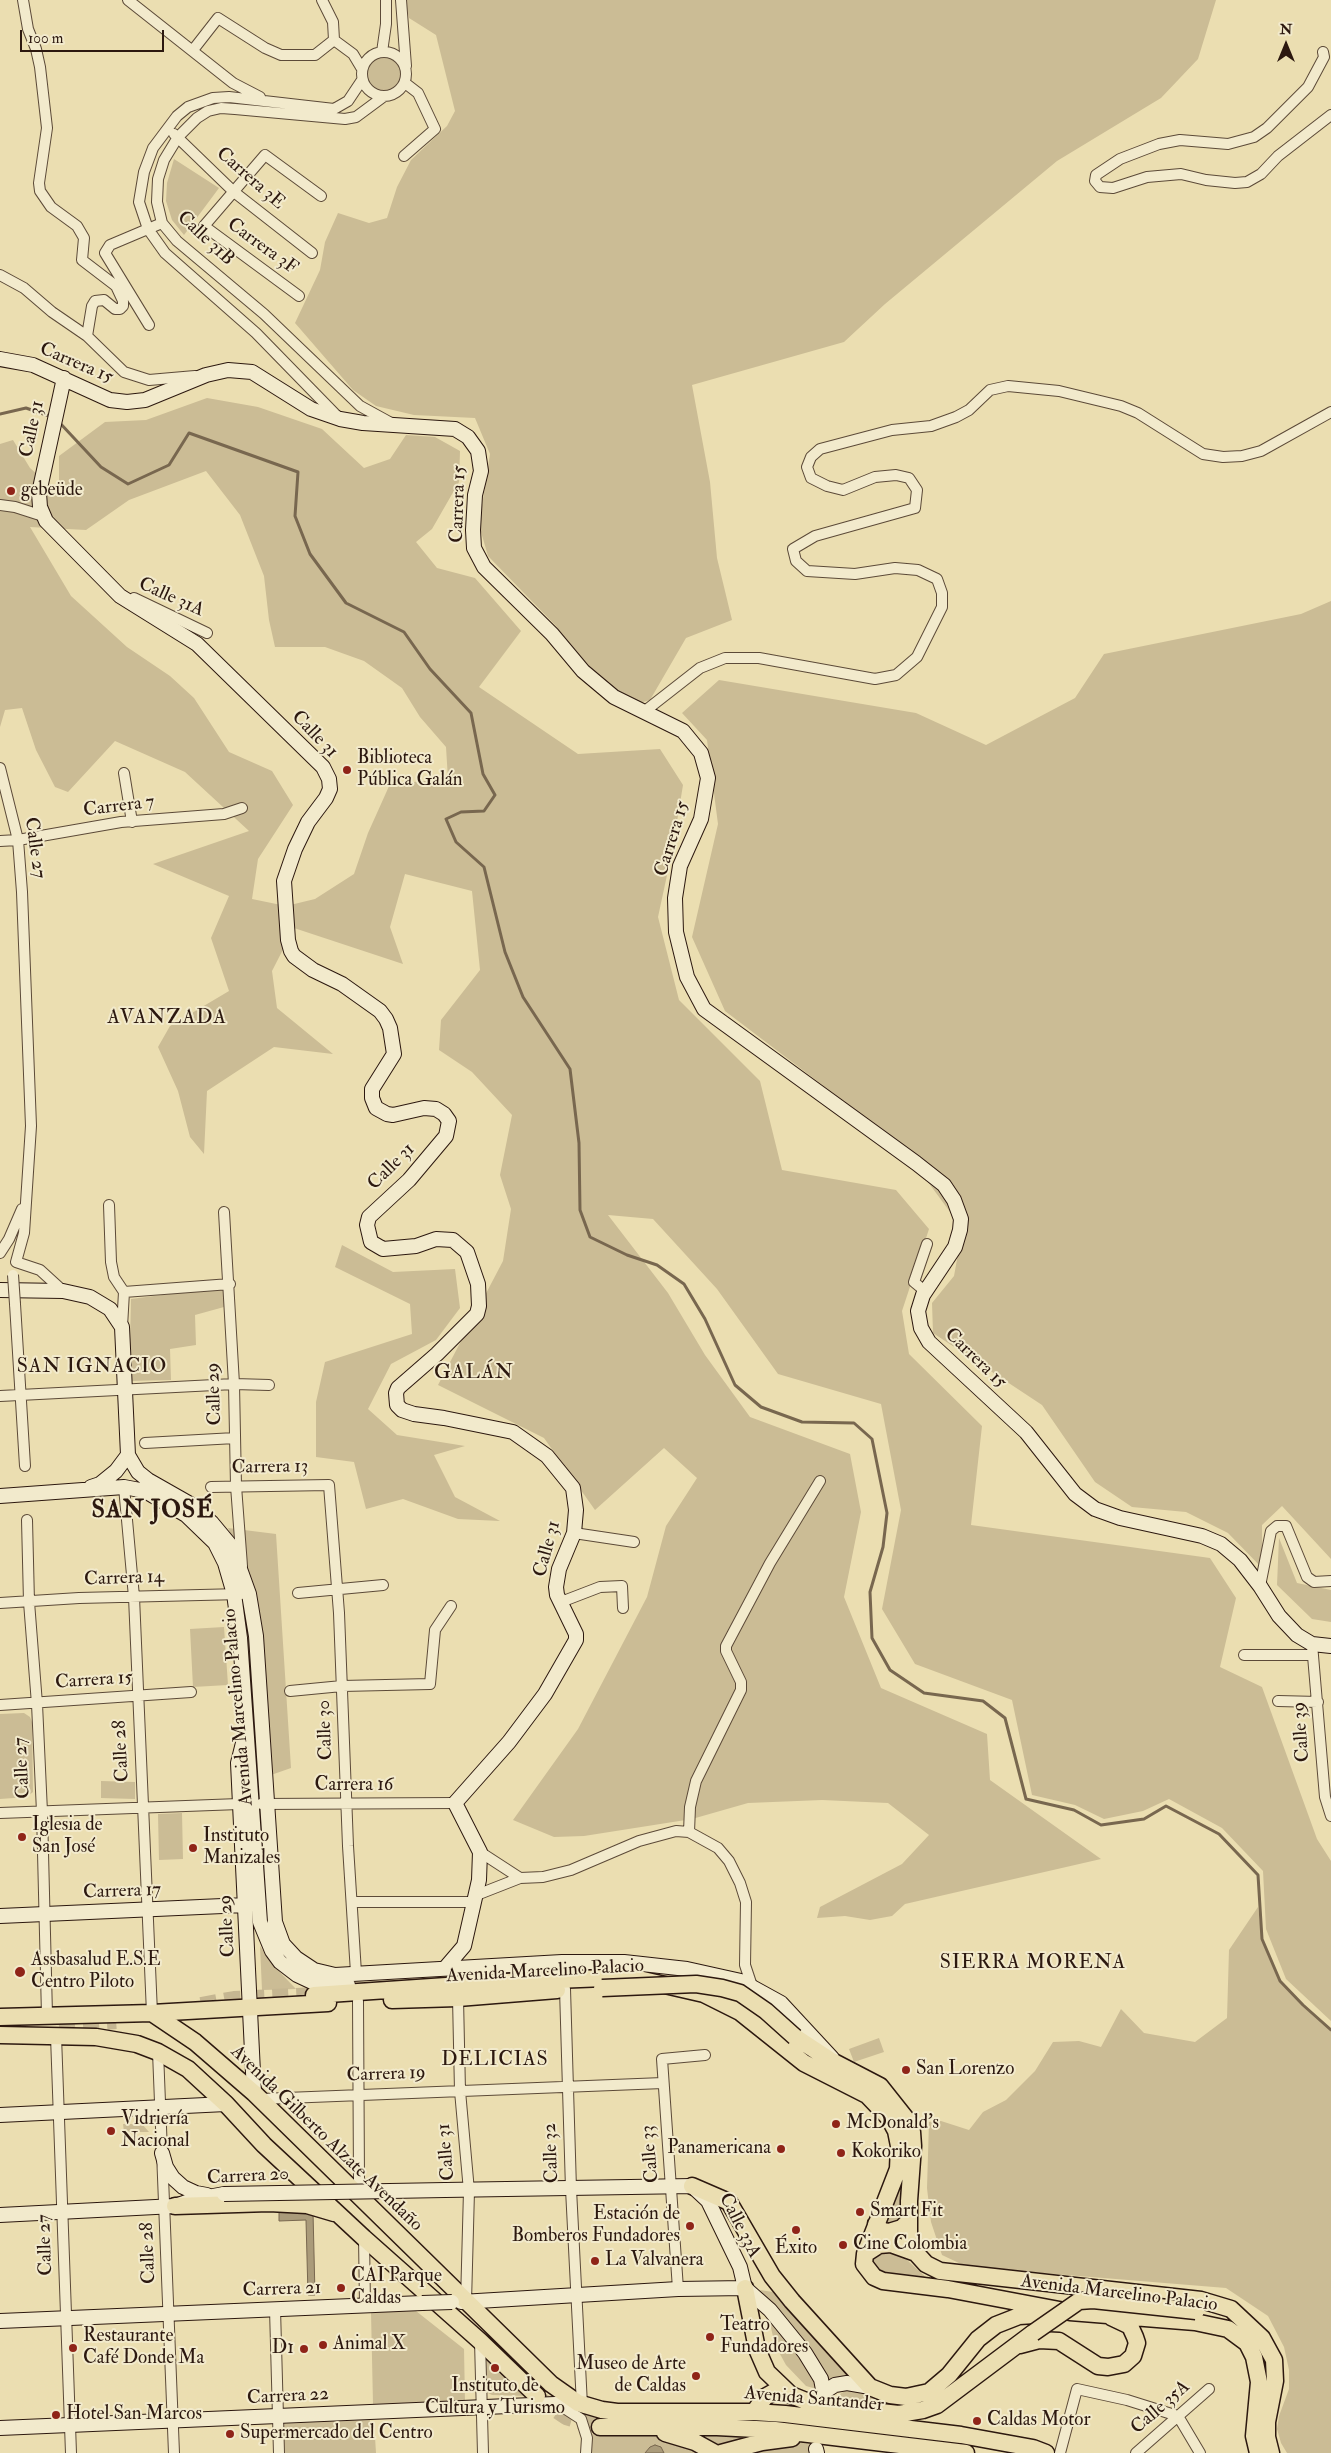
<!DOCTYPE html>
<html>
<head>
<meta charset="utf-8">
<style>
  body { margin:0 }
  #map { position:relative; width:1331px; height:2453px; overflow:hidden; background:#ebdeb1; font-family:"IM FELL Double Pica",serif }
  canvas { display:block }
  .north { position:absolute; left:1261px; top:20px; width:50px; height:50px; -webkit-text-stroke:4px #f2eacc; paint-order:stroke; rotate:0deg; font-size:14px; font-weight:700; line-height:20px; text-align:center; color:#2c180f }
  .north::after { content:''; display:block; margin:auto; width:18px; height:22px; background:#2c180f; clip-path:polygon(50% 0,100% 100%,50% 72%,0 100%) }
  .scale { position:absolute; left:20px; top:30px; width:144px; height:22px; box-sizing:border-box; border:2px solid #2c180f; border-top:0; padding-left:6px; font-size:15px; line-height:18px; white-space:nowrap; color:#2c180f; -webkit-text-stroke:4px #f2eacc; paint-order:stroke }
</style>
</head>
<body>
<div id="map">
<canvas width="1331" height="2453"></canvas>
<div class="north">N</div>
<div class="scale">100 m</div>
</div>
<script>
const ctx = document.querySelector('canvas').getContext('2d');
ctx.lineJoin = 'round';
function fillPath(path, color) {
  ctx.fillStyle = color;
  ctx.fill(path, 'evenodd');
}
function poly(rows) {
  const path = new Path2D();
  for (const r of rows) {
    if (r.length === 3) {
      path.moveTo(r[0] + r[2], r[1]);
      path.arc(r[0], r[1], r[2], 0, 2 * Math.PI);
      continue;
    }
    path.moveTo(r[0], r[1]);
    for (let i = 2; i < r.length; i += 2) path.lineTo(r[i], r[i + 1]);
  }
  return path;
}
function strokePath(path, color, width, dash) {
  ctx.strokeStyle = color;
  ctx.lineWidth = width;
  ctx.lineCap = dash ? 'butt' : 'round';
  ctx.setLineDash(dash || []);
  ctx.stroke(path);
}
function drawText(font, color, halo, rows, align = 'center') {
  ctx.font = font + ' "IM FELL Double Pica",serif';
  ctx.lineWidth = 4;
  ctx.setLineDash([]);
  ctx.textBaseline = 'middle';
  ctx.strokeStyle = halo;
  ctx.fillStyle = color;
  for (const [text, x, y, turn = 0] of rows) {
    ctx.save();
    ctx.translate(x, y);
    ctx.rotate((+turn || 0) * Math.PI / 180);
    ctx.textAlign = isNaN(turn) ? turn : align;
    if (halo) ctx.strokeText(text, 0, 0);
    ctx.fillText(text, 0, 0);
    ctx.restore();
  }
}
fillPath(poly([
  [405,0,1216,0,1198,59,1161,98,1057,161,885,304,844,342,692,385,710,482,717,558,732,620,686,638,650,700,636,704,577,662,556,626,488,556,479,525,490,454,475,418,414,415,376,406,353,390,295,323,320,270,325,242,338,213,369,223,387,218,397,187,411,160,447,126,455,111,436,35,409,18],
  [384,74,18],
  [174,159,219,188,184,235,172,220,166,201,167,183],
  [207,398,258,407,322,429,364,468,390,459,406,435,435,437,460,451,459,482,432,529,416,542,437,568,475,578,521,631,479,687,578,754,660,749,683,785,672,852,658,917,679,1000,760,1081,782,1170,896,1190,929,1229,902,1311,909,1354,982,1426,971,1525,1210,1558,1236,1598,1220,1667,1262,1687,1317,1839,1331,1861,1331,2021,1286,1979,1266,1929,1263,1871,1222,1828,1169,1799,1143,1811,1104,1819,1075,1805,1032,1795,1012,1700,915,1664,882,1609,901,1510,881,1404,778,1374,717,1289,653,1219,608,1215,668,1293,705,1355,750,1417,850,1454,861,1512,844,1597,881,1688,987,1734,990,1780,1101,1859,905,1904,892,1916,870,1920,845,1916,817,1918,820,1907,902,1864,929,1835,888,1803,822,1800,748,1803,692,1819,584,1836,554,1837,513,1820,578,1729,647,1597,666,1526,697,1478,664,1448,595,1510,544,1438,438,1385,503,1261,511,1209,500,1175,512,1115,472,1072,439,1050,441,1020,480,970,472,891,405,874,390,927,403,964,294,928,272,971,277,1008,333,1054,274,1047,207,1091,204,1154,190,1137,178,1091,158,1047,170,1026,229,991,211,938,229,896,153,864,249,831,185,772,115,741,68,792,55,787,36,750,22,708,5,710,0,727,0,444,13,440,30,468,59,494,59,456,105,422,146,420],
  [206,471,240,515,264,576,269,620,275,647,325,647,364,661,402,688,420,717,446,747,448,779,390,784,368,833,354,874,315,899,286,906,252,899,258,859,293,805,272,771,229,752,194,698,170,676,127,647,71,596,30,527,86,530,129,500],
  [1331,601,1331,1559,1282,1506,1262,1525,1262,1568,1228,1533,1186,1512,1132,1507,1095,1482,1042,1405,933,1333,932,1303,954,1276,960,1243,953,1216,900,1144,725,1011,692,937,718,824,707,740,682,713,719,680,916,713,986,745,1075,698,1104,654,1301,614],
  [342,1245,393,1272,455,1269,460,1308,436,1340,391,1364,368,1409,397,1435,465,1446,434,1455,455,1497,500,1521,458,1519,403,1499,366,1509,354,1462,316,1457,316,1402,325,1362,412,1334,410,1304,335,1267],
  [224,1287,224,1307,195,1315,196,1345,170,1349,171,1380,129,1381,131,1299],
  [228,1528,276,1534,291,1768,271,1775,256,1594],
  [1279,1538,1297,1583,1331,1590,1331,1622,1312,1619,1277,1585],
  [224,1627,228,1685,193,1687,190,1629],
  [24,1713,30,1717,32,1722,33,1792,27,1797,0,1799,0,1714],
  [101,1781,135,1782,135,1799,101,1798],
  [182,1813,183,1859,159,1860,158,1814],
  [1258,1907,1262,1939,1280,1981,1303,2005,1331,2030,1331,2453,1287,2453,1281,2443,1277,2429,1279,2416,1289,2389,1289,2370,1284,2347,1268,2316,1226,2288,981,2268,961,2264,942,2255,931,2222,927,2188,929,2122,941,2121,969,2130,983,2112,1006,2100,1035,2071,1053,2042,1079,2041,1101,2047,1121,2009,1144,2033,1195,2042,1227,2018,1229,1950],
  [260,1946,272,1964,296,1989,262,1990],
  [879,2038,884,2052,854,2062,849,2049],
  [123,2124,142,2124,149,2132,124,2132],
  [904,2149,902,2224,883,2228],
  [889,2249,907,2260,928,2279,897,2278,873,2268,870,2262,874,2257,880,2251],
  [760,2290,773,2292,857,2381,841,2376,830,2381,810,2348],
  [416,2311,464,2349,465,2401,373,2404,371,2312],
  [768,2315,815,2373,817,2389,806,2386,786,2365,775,2345],
  [484,2355,528,2396,492,2395,486,2392],
  [851,2387,881,2394,906,2410,837,2402,837,2396],
  [370,2420,370,2427,375,2437,376,2453,283,2453,281,2424],
  [702,2432,761,2436,814,2445,812,2453,582,2453,582,2434]
]), '#cbbc95');
const water = poly([
  [279,2212,313,2212,315,2295,308,2295,306,2220,279,2221,279,2212],
  [655,2445,661,2447,664,2453,645,2453,650,2447,655,2445]
]);
fillPath(water, '#aa9b7a');
strokePath(water, '#78674f', 1);
strokePath(poly([
  [0,414,26,408,52,417],
  [59,422,101,467,128,484,169,465,189,433,298,472,295,516,310,554,346,603,404,632,430,669,471,713,483,774,495,795,484,811,461,812,446,819,456,842,484,867,505,952,523,997,570,1069,579,1143,580,1210,590,1237,627,1255,657,1265,684,1284,705,1319,735,1385,761,1407,802,1422,854,1423,872,1439,887,1513,883,1547,870,1592,872,1638,890,1670,924,1693,983,1701,1005,1718,1026,1799,1074,1810,1101,1825,1144,1819,1166,1806,1219,1834,1258,1875,1262,1939,1280,1981,1303,2005,1331,2030]
]), '#78674f', 3);
strokePath(poly([
  [201,2005,234,1999,314,1995],
  [59,2026,116,2021],
  [538,2398,566,2417,600,2427]
]), '#c5b691', 16, [16, 8]);
const street = poly([
  [23,0,28,29,36,49,40,67,47,128,39,183,40,191,51,207,77,226,84,238,82,260,116,286,123,301,123,306,120,309,115,309,104,300,95,301,92,306,87,336],
  [128,0,233,83,260,97],
  [322,0,333,22,334,40],
  [401,0,406,66],
  [334,40,353,54,362,69],
  [193,50,218,18,265,48,281,55,315,55,334,40],
  [384,74,22],
  [382,52,386,24,386,0],
  [1323,52,1324,57,1308,87,1267,128,1254,137,1228,144,1180,140,1159,144,1120,159,1096,175,1095,181,1100,187,1113,188,1147,177,1181,174,1206,180,1235,183,1247,182,1261,174,1278,156,1331,115],
  [383,97,356,117,345,119,235,109,221,108,208,111,197,118,178,137,164,160,158,179,157,202,162,223,177,241,264,314,360,406,391,423],
  [174,134,234,192,312,253],
  [404,156,435,129,418,93,405,83],
  [0,275,24,288,52,312,87,336,124,372,149,380,195,376],
  [299,296,204,226,265,155,321,196],
  [149,325,105,253,110,245,162,223],
  [337,416,256,333,165,253,148,229,139,202,144,172,153,148,177,116,188,107,213,98,229,97,334,109,348,101,362,80],
  [0,505,15,507,43,516],
  [134,598,207,633],
  [645,711,700,668,725,658,759,658,875,679,896,675,917,657,942,607,942,593,937,579,918,570,895,568,855,574,807,571,796,561,793,549,815,536,915,508,917,490,909,478,896,475,875,477,843,490,827,486,811,478,807,467,811,457,820,449,892,430,931,426,956,417,969,410,990,390,1008,386,1059,391,1121,406,1138,413,1203,454,1223,457,1242,456,1261,451,1331,412],
  [0,768,18,840,22,892,31,1126,24,1233,16,1262,40,1270,63,1291],
  [124,773,132,822],
  [0,841,18,840,121,822,224,814,242,808],
  [109,1205,111,1262,114,1277,124,1292,122,1327],
  [224,1212,234,1384,236,1486,242,1566],
  [0,1253,9,1239,22,1209],
  [124,1292,230,1284],
  [926,1292,914,1282,927,1244],
  [15,1304,25,1466],
  [0,1396,234,1384,269,1385],
  [145,1443,235,1438],
  [124,1487,134,1597,152,2013],
  [211,1487,329,1485,339,1613,348,1846,356,1973],
  [27,1520,29,1602,37,1704,42,1812,47,2015],
  [574,1533,634,1542],
  [1260,1586,1271,1531,1277,1526,1286,1526,1307,1577,1314,1582,1331,1581],
  [298,1593,383,1585],
  [561,1602,600,1587,622,1586,623,1608],
  [0,1603,79,1598,241,1594],
  [1312,1644,1325,1797,1331,1816],
  [1244,1655,1312,1655],
  [290,1691,342,1686,430,1684,435,1630,451,1606],
  [1278,1701,1318,1702],
  [0,1705,191,1692],
  [261,1804,455,1803],
  [0,1813,239,1804],
  [689,1832,690,1807,696,1781,741,1690,741,1682,726,1651,726,1646,770,1563,820,1481],
  [480,1852,520,1878],
  [474,1896,520,1878,543,1877,571,1870,639,1841,676,1831,689,1832,718,1848,729,1861,740,1883,746,1902,745,1965,752,1986],
  [352,1902,473,1902],
  [565,1989,571,2189,582,2405],
  [458,1998,460,2091,469,2191,466,2302],
  [358,2001,359,2180,366,2191,371,2192],
  [56,2036,71,2453],
  [158,2052,174,2453],
  [261,2099,663,2083],
  [364,2238,365,2305],
  [678,2289,662,2059,705,2055],
  [275,2309,279,2453],
  [480,2341,483,2453],
  [558,2404,581,2419,587,2438,586,2453],
  [1060,2453,1077,2389,1127,2400,1178,2416,1200,2453],
  [1136,2453,1209,2389]
]);
const secondary = poly([
  [0,359,33,365,110,400,127,402,145,400,206,375,228,370,252,372,311,409,340,419,363,423,455,429,468,437,478,451,481,471,475,495,473,530,474,548,484,567,552,634,583,671,614,697,683,731,701,753,708,778,701,819,680,866,675,898,676,932,687,977,704,1009,916,1163,944,1185,954,1200,961,1219,960,1230,955,1247,923,1295,918,1311,921,1328,929,1342,1026,1432,1075,1494,1095,1509,1120,1518,1202,1536,1221,1544,1240,1560,1260,1586,1279,1616,1297,1635,1312,1644,1331,1646],
  [64,378,39,493,40,507,46,521,120,596,197,644,323,767,329,779,330,789,326,798,308,822,295,849,284,881,288,940,291,951,294,956,313,970,342,984,380,1011,386,1019,390,1028,394,1054,372,1089,372,1098,376,1108,387,1114,393,1115,424,1108,436,1109,444,1114,449,1121,446,1136,409,1180,369,1217,367,1225,371,1242,383,1249,416,1246,436,1239,453,1240,467,1252,478,1284,479,1306,477,1314,437,1354,398,1388,396,1393,397,1405,402,1410,414,1414,444,1418,513,1432,547,1456,573,1488,576,1510,574,1533,559,1569,556,1587,557,1595,576,1634,576,1640,545,1694,509,1742,455,1803,480,1852,479,1880,464,1946,446,1967],
  [0,1290,63,1291,90,1297,110,1309,122,1327,128,1455,138,1472,148,1480,192,1505,212,1523,232,1547,249,1594,256,1636,275,1922,283,1944,296,1958,314,1970,335,1975,562,1962,624,1962,687,1969,741,1981,781,2003,832,2058],
  [91,1487,100,1484,116,1471,128,1455],
  [0,1496,124,1487,145,1491,186,1515,215,1543,225,1563,234,1594,240,1638,260,1922,272,1951,280,1962,297,1975,312,1982,328,1986,348,1985],
  [244,1739,238,1763,254,2093],
  [0,1916,245,1905],
  [0,2115,226,2104],
  [162,2153,166,2167,173,2178,183,2187,196,2193,207,2195],
  [445,2190,692,2186,708,2201,740,2267,745,2288],
  [0,2215,175,2206,192,2200,224,2194],
  [745,2288,770,2310,805,2353,821,2379,824,2395],
  [461,2302,678,2289,745,2288],
  [0,2321,422,2303],
  [824,2392,835,2385,847,2383,870,2387],
  [0,2428,578,2403],
  [816,2449,817,2453]
]);
const primary = poly([
  [314,1995,505,1982,630,1977,704,1994,740,2012,804,2063,867,2095,889,2118,896,2131,899,2146,898,2169,865,2254,864,2264,874,2277,883,2281,948,2289,1070,2312,1195,2322,1228,2329,1247,2343,1254,2357,1259,2382,1254,2436,1258,2453],
  [392,2000,458,1998,557,1990],
  [152,2013,195,2042,254,2093,551,2384,578,2403,602,2410,617,2412,754,2412,785,2414,961,2435,1033,2448,1046,2453],
  [0,2017,152,2013,328,2003],
  [0,2035,96,2037,137,2044,158,2052,188,2069,226,2104,264,2145,364,2238,480,2341,537,2396],
  [795,2037,830,2060,880,2086,907,2120,912,2132,913,2146,909,2201,909,2235,916,2253,926,2264,940,2271,1201,2300,1231,2309,1262,2338,1274,2360,1275,2381,1267,2422,1267,2437,1271,2453],
  [692,2186,729,2202,772,2276,792,2301,870,2387,890,2395,906,2397,929,2392,949,2375,978,2339,996,2325,1019,2316,1051,2314],
  [175,2206,269,2203,307,2205,334,2213],
  [876,2224,882,2231,889,2232,902,2228,909,2221],
  [865,2254,879,2245,891,2244,916,2253],
  [745,2288,757,2349,767,2372,791,2395,816,2405,899,2414,923,2410,937,2405,1033,2333],
  [1020,2345,1039,2340,1059,2341,1098,2366,1108,2367,1124,2364,1133,2356,1137,2343,1135,2337,1130,2326,1111,2317],
  [754,2412,765,2397,781,2388],
  [600,2427,717,2427,775,2430,966,2453],
  [665,2433,695,2442,715,2453],
  [721,2453,762,2442,792,2438]
]);
strokePath(street, '#5c4a38', 12);
strokePath(secondary, '#2c180f', 16);
strokePath(primary, '#2c180f', 19);
strokePath(street, '#f2eacc', 10);
strokePath(secondary, '#f2eacc', 14);
strokePath(primary, '#ebdeb1', 16);
const streetBridge = poly([
  [13,1275,15,1304]
]);
const secondaryBridge = poly([
  [224,2194,445,2190],
  [422,2303,452,2302]
]);
const primaryBridge = poly([
  [602,1988,696,1984,722,1988,740,1993,766,2011,795,2037],
  [1033,2333,1079,2301,1093,2300,1196,2311]
]);
strokePath(streetBridge, '#5c4a38', 12, []);
strokePath(secondaryBridge, '#2c180f', 16, []);
strokePath(primaryBridge, '#2c180f', 19, []);
strokePath(streetBridge, '#f2eacc', 10);
strokePath(secondaryBridge, '#f2eacc', 14);
strokePath(primaryBridge, '#ebdeb1', 16);
for (const [x, y, r, color] of [
  [11,491,5,"#8f2418"],
  [347,770,5,"#8f2418"],
  [22,1837,5,"#8f2418"],
  [193,1848,5,"#8f2418"],
  [20,1972,6,"#8f2418"],
  [906,2070,5,"#8f2418"],
  [836,2124,5,"#8f2418"],
  [111,2131,5,"#8f2418"],
  [781,2149,5,"#8f2418"],
  [841,2153,5,"#8f2418"],
  [860,2212,5,"#8f2418"],
  [690,2226,5,"#8f2418"],
  [796,2230,5,"#8f2418"],
  [843,2245,5,"#8f2418"],
  [595,2261,5,"#8f2418"],
  [341,2288,5,"#8f2418"],
  [710,2337,5,"#8f2418"],
  [323,2345,5,"#8f2418"],
  [73,2348,5,"#8f2418"],
  [304,2349,5,"#8f2418"],
  [495,2368,5,"#8f2418"],
  [696,2376,5,"#8f2418"],
  [56,2415,5,"#8f2418"],
  [977,2421,5,"#8f2418"],
  [230,2434,5,"#8f2418"]
]) {
  const dot = new Path2D();
  dot.arc(x, y, r, 0, 2 * Math.PI);
  ctx.fillStyle = color;
  ctx.fill(dot);
  strokePath(dot, '#f2eacc', 2);
}
drawText('19px', '#2c180f', '#f2eacc', [
  ["Carrera 3E",250,179,41],
  ["Calle 31B",205,239,43],
  ["Carrera 3F",262,247,36],
  ["Carrera 15",76,364,23],
  ["Calle 31",33,429,-78],
  ["Carrera 15",459,504,-88],
  ["Calle 31A",171,598,24],
  ["Calle 31",314,735,46],
  ["Carrera 7",119,807,-7],
  ["Carrera 15",673,839,-73],
  ["Calle 27",34,848,82],
  ["Calle 31",392,1167,-45],
  ["Carrera 15",975,1359,44],
  ["Calle 29",215,1394,-92],
  ["Carrera 13",270,1468,-1],
  ["Calle 31",548,1549,-75],
  ["Carrera 14",124,1579,-2],
  ["Carrera 15",94,1681,-4],
  ["Avenida Marcelino Palacio",239,1707,-95],
  ["Calle 30",326,1730,-92],
  ["Calle 39",1302,1732,-94],
  ["Calle 28",122,1751,-93],
  ["Calle 27",23,1768,-93],
  ["Carrera 16",354,1786],
  ["Carrera 17",122,1892,-2],
  ["Calle 29",228,1926,-93],
  ["Avenida Marcelino Palacio",545,1972,-3],
  ["Carrera 19",386,2075,-2],
  ["Avenida Gilberto Alzate Avendaño",326,2139,44],
  ["Calle 31",447,2152,-95],
  ["Calle 32",552,2153,-92],
  ["Calle 33",651,2154,-95],
  ["Carrera 20",248,2177,-3],
  ["Calle 33A",739,2226,63],
  ["Calle 27",46,2245,-92],
  ["Calle 28",149,2253,-92],
  ["Carrera 21",282,2290,-2],
  ["Avenida Marcelino Palacio",1119,2294,7],
  ["Carrera 22",288,2397,-3],
  ["Avenida Santander",814,2400,5],
  ["Calle 35A",1161,2408,-41]
]);
drawText('19px', '#2c180f', '#f2eacc', [
  ["gebeüde",21,491],
  ["Biblioteca",357,759],
  ["Pública Galán",357,781],
  ["Iglesia de",32,1826],
  ["San José",32,1848],
  ["Instituto",203,1837],
  ["Manizales",203,1859],
  ["Assbasalud E.S.E",31,1961],
  ["Centro Piloto",31,1983],
  ["San Lorenzo",916,2070],
  ["Vidriería",121,2120],
  ["Nacional",121,2142],
  ["McDonald's",846,2124],
  ["Panamericana",771,2149,"right"],
  ["Kokoriko",851,2153],
  ["Smart Fit",870,2212],
  ["Estación de",680,2215,"right"],
  ["Bomberos Fundadores",680,2237,"right"],
  ["Cine Colombia",853,2245],
  ["Éxito",796,2249,"center"],
  ["La Valvanera",605,2261],
  ["CAI Parque",351,2277],
  ["Caldas",351,2299],
  ["Teatro",720,2326],
  ["Fundadores",720,2348],
  ["Restaurante",83,2337],
  ["Café Donde Ma",83,2359],
  ["Animal X",333,2345],
  ["D1",294,2349,"right"],
  ["Museo de Arte",686,2365,"right"],
  ["de Caldas",686,2387,"right"],
  ["Instituto de",495,2387,"center"],
  ["Cultura y Turismo",495,2409,"center"],
  ["Hotel San Marcos",66,2415],
  ["Caldas Motor",987,2421],
  ["Supermercado del Centro",240,2434]
], 'left');
ctx.letterSpacing = '1px';
drawText('20px', '#2c180f', '#f2eacc', [
  ["AVANZADA",167,1019],
  ["SAN IGNACIO",92,1368],
  ["GALÁN",474,1374],
  ["SIERRA MORENA",1033,1964],
  ["DELICIAS",495,2061]
]);
ctx.letterSpacing = '0px';
ctx.letterSpacing = '1px';
drawText('bold 24px', '#2c180f', '#f2eacc', [
  ["SAN JOSÉ",153,1512]
]);
ctx.letterSpacing = '0px';
</script>
</body>
</html>
